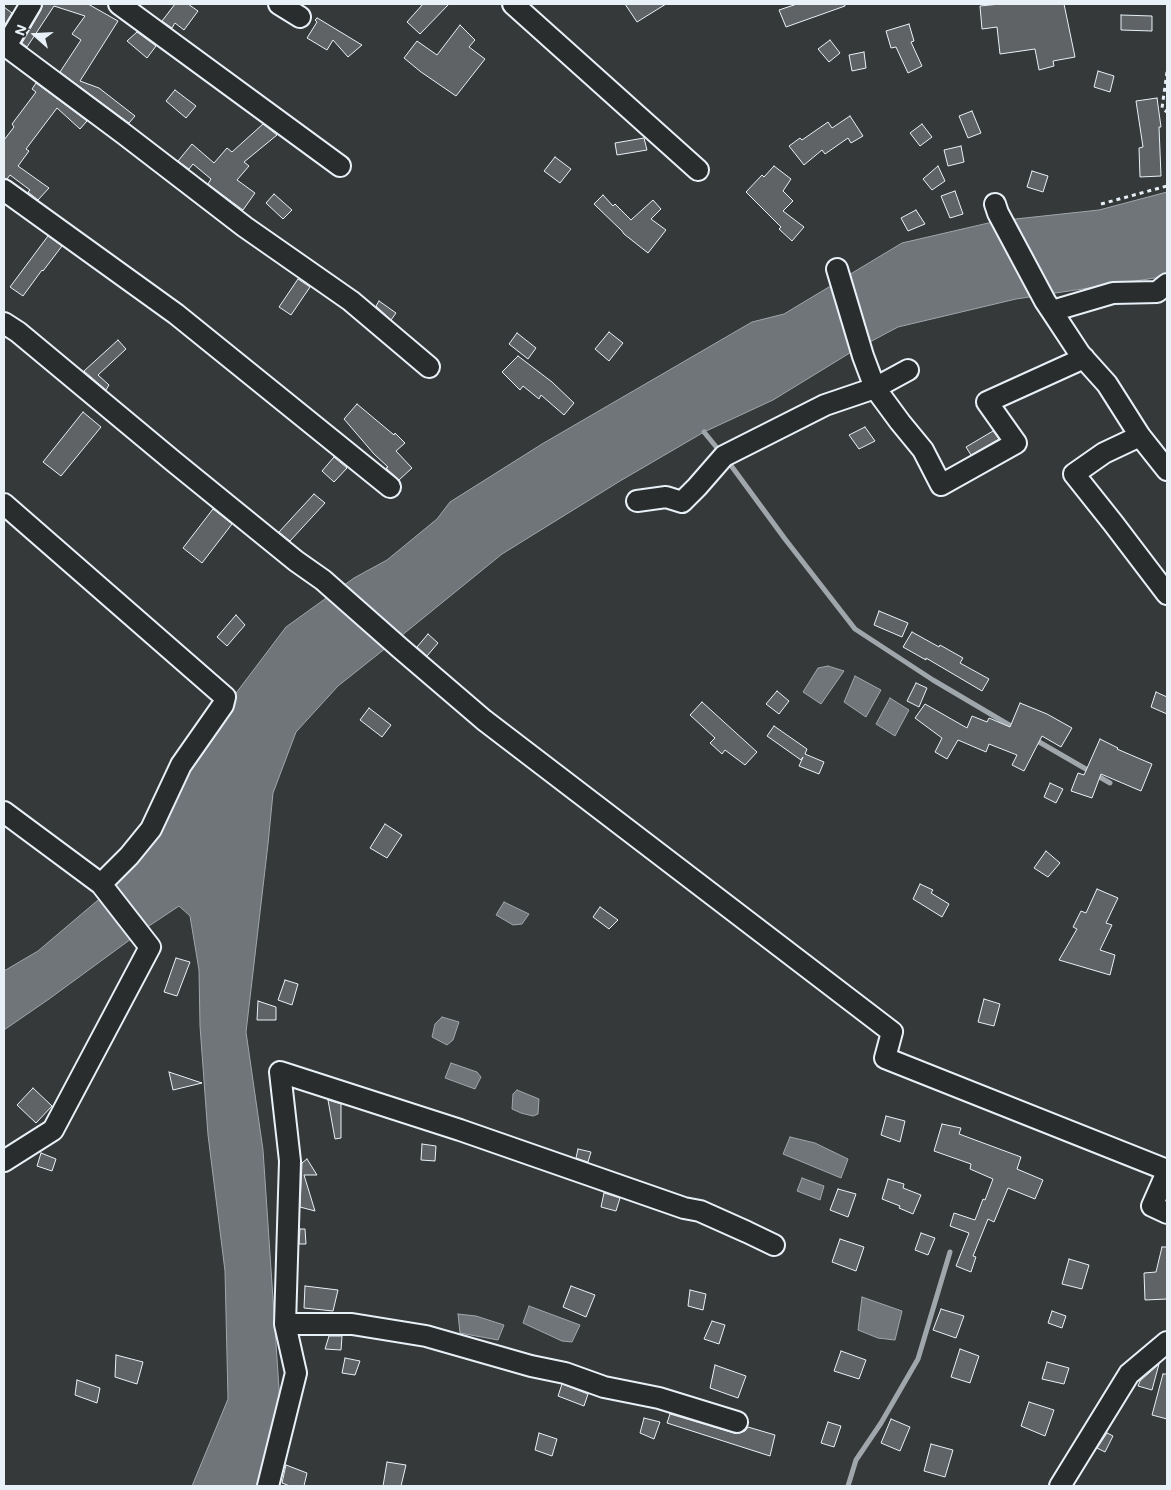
<!DOCTYPE html>
<html>
<head>
<meta charset="utf-8">
<style>
  body { margin:0 }
  #map { position:relative; width:1171px; height:1490px; overflow:hidden; background:#35393a; font-family:Mali,sans-serif }
  canvas { display:block }
  .frame { position:absolute; inset:0; border:5px solid #e8f1f8; pointer-events:none }
  .north { position:absolute; left:10px; top:10px; width:50px; height:50px; -webkit-text-stroke:4px #2a2d2e; paint-order:stroke; rotate:289deg; font-size:14px; font-weight:700; line-height:20px; text-align:center; color:#e8f1f8 }
  .north::after { content:''; display:block; margin:auto; width:18px; height:22px; background:#e8f1f8; clip-path:polygon(50% 0,100% 100%,50% 72%,0 100%) }
</style>
</head>
<body>
<div id="map">
<canvas width="1171" height="1490"></canvas>
<div class="frame"></div>
<div class="north">N</div>
</div>
<script>
const ctx = document.querySelector('canvas').getContext('2d');
ctx.lineJoin = 'round';
function fillPath(path, color) {
  ctx.fillStyle = color;
  ctx.fill(path, 'evenodd');
}
function poly(rows) {
  const path = new Path2D();
  for (const r of rows) {
    path.moveTo(r[0], r[1]);
    for (let i = 2; i < r.length; i += 2) path.lineTo(r[i], r[i + 1]);
  }
  return path;
}
function strokePath(path, color, width, dash) {
  ctx.strokeStyle = color;
  ctx.lineWidth = width;
  ctx.lineCap = dash ? 'butt' : 'round';
  ctx.setLineDash(dash || []);
  ctx.stroke(path);
}
const water = poly([
  [1167,192,1167,273,1155,278,1016,299,898,327,853,351,773,400,704,432,620,481,502,554,401,636,338,686,296,732,273,793,268,844,246,1032,263,1150,280,1403,259,1486,192,1486,228,1399,225,1271,208,1135,200,1026,199,970,190,916,179,906,146,928,49,999,4,1030,4,971,38,951,104,895,221,713,286,627,354,578,387,560,437,519,450,502,542,444,752,322,784,314,902,243,997,221,1099,210,1167,192],
  [828,666,844,671,821,704,803,692,818,668,828,666],
  [855,676,881,690,866,717,844,702,855,676],
  [890,698,909,710,895,736,876,724,890,698],
  [504,902,529,914,522,924,513,925,496,915,504,902],
  [442,1017,459,1022,453,1040,447,1045,432,1037,435,1024,442,1017],
  [451,1063,477,1072,481,1077,475,1089,445,1078,451,1063],
  [517,1090,539,1099,538,1114,533,1116,521,1113,512,1109,513,1094,517,1090],
  [790,1137,815,1143,848,1159,841,1178,783,1154,790,1137],
  [802,1178,824,1186,820,1200,797,1191,802,1178],
  [862,1297,902,1311,895,1340,878,1338,858,1330,862,1297],
  [529,1306,580,1325,572,1342,562,1341,523,1323,529,1306],
  [458,1314,476,1316,504,1325,498,1340,460,1333,458,1314]
]);
fillPath(water, '#707579');
strokePath(water, '#a0a7ac', 1);
strokePath(poly([
  [704,432,722,454],
  [727,460,785,539,855,629,933,680,1016,729],
  [1034,739,1110,783],
  [848,1486,856,1460,881,1423,918,1359,950,1252]
]), '#a0a7ac', 5);
const building = poly([
  [43,4,88,4,118,21,80,81,99,88,135,116,129,123,60,72,81,40,72,34,85,16,54,6,27,47,22,43,41,10,43,4],
  [175,4,188,4,198,11,184,30,175,23,172,28,162,21,175,4],
  [423,4,449,4,420,34,407,22,423,4],
  [625,4,666,4,637,22,625,4],
  [797,4,845,4,845,6,786,27,779,10,797,4],
  [1000,4,1064,4,1075,57,1053,61,1054,66,1039,70,1035,49,1000,54,997,27,982,29,980,6,1000,4],
  [4,7,12,13,4,26,4,7],
  [1121,15,1152,16,1152,31,1121,30,1121,15],
  [317,18,319,19,362,45,348,57,333,40,327,50,307,38,317,22,315,20,317,18],
  [909,24,914,41,911,42,922,66,908,73,896,47,891,48,886,31,909,24],
  [460,25,475,40,469,47,485,59,456,96,421,72,404,58,417,41,437,55,460,25],
  [137,32,156,46,147,58,127,41,137,32],
  [830,40,840,53,829,62,818,49,830,40],
  [864,52,866,68,852,71,849,55,864,52],
  [1098,71,1114,76,1110,92,1094,87,1098,71],
  [36,83,87,121,80,129,57,108,26,149,29,151,18,166,49,188,38,200,28,192,30,190,10,175,7,179,4,178,4,140,14,127,12,124,36,92,32,89,36,83],
  [175,90,196,106,186,118,166,101,175,90],
  [1157,98,1161,127,1159,127,1161,176,1140,177,1139,148,1143,147,1136,101,1157,98],
  [972,111,981,133,968,138,959,116,972,111],
  [850,116,863,136,851,143,848,138,825,154,822,150,804,165,789,146,800,138,802,140,828,122,832,128,850,116],
  [263,124,277,135,244,162,249,166,237,180,255,193,243,210,208,184,211,179,193,164,189,169,178,161,192,144,214,163,227,148,232,152,263,124],
  [922,124,932,137,920,146,910,133,922,124],
  [644,138,647,150,617,155,615,143,644,138],
  [961,146,964,162,948,166,944,150,961,146],
  [555,157,571,169,560,183,544,171,555,157],
  [774,166,791,179,783,191,793,201,783,211,804,227,792,241,779,229,781,227,746,192,762,175,764,177,774,166],
  [938,166,945,181,932,190,923,179,938,166],
  [1032,171,1048,176,1043,192,1027,187,1032,171],
  [955,191,963,214,950,218,941,196,955,191],
  [274,194,292,210,283,219,266,203,274,194],
  [603,195,613,206,615,204,631,220,653,200,661,209,651,219,666,230,648,253,624,234,622,231,594,204,603,195],
  [916,210,925,224,908,231,901,218,916,210],
  [48,236,62,246,43,271,42,270,23,296,10,287,48,236],
  [298,279,310,287,291,315,279,307,298,279],
  [379,301,396,313,391,320,376,306,379,301],
  [609,332,623,343,609,361,595,349,609,332],
  [517,333,536,348,528,359,509,344,517,333],
  [118,340,126,349,98,375,109,385,106,390,84,371,118,340],
  [518,356,552,382,574,403,564,415,541,395,539,399,523,386,520,390,502,372,518,356],
  [357,404,394,435,395,433,405,443,396,451,412,468,399,480,386,468,388,467,374,454,344,419,357,404],
  [83,412,101,427,61,476,43,462,83,412],
  [865,427,875,441,859,449,849,435,865,427],
  [993,431,999,439,971,455,966,447,993,431],
  [334,457,347,468,334,482,322,471,334,457],
  [314,494,325,503,290,541,279,532,314,494],
  [213,509,232,524,202,563,183,548,213,509],
  [879,611,908,623,902,637,874,625,879,611],
  [236,615,245,625,227,646,217,637,236,615],
  [912,632,939,647,940,645,963,658,960,663,989,679,982,691,926,658,926,660,903,647,912,632],
  [428,634,438,643,427,656,417,647,428,634],
  [916,683,927,688,919,707,907,701,916,683],
  [777,691,789,701,779,714,766,704,777,691],
  [1156,692,1167,697,1167,714,1151,707,1156,692],
  [702,702,757,752,745,765,725,750,722,754,710,743,715,738,690,715,702,702],
  [1020,703,1047,714,1072,728,1061,747,1042,736,1024,771,1012,765,1017,755,989,744,986,752,958,740,947,759,935,752,942,738,915,718,925,704,967,728,972,716,987,722,989,718,1010,727,1020,703],
  [369,708,391,725,382,737,360,720,369,708],
  [774,726,807,749,805,754,824,762,819,774,799,766,803,757,801,760,767,736,774,726],
  [1100,739,1118,748,1117,749,1152,764,1141,791,1101,774,1092,798,1071,791,1078,773,1084,775,1100,739],
  [1050,783,1063,789,1056,803,1044,797,1050,783],
  [385,824,402,835,387,858,370,848,385,824],
  [1046,851,1060,863,1048,877,1034,868,1046,851],
  [920,884,933,890,931,893,949,904,942,917,913,899,920,884],
  [1097,889,1118,898,1106,923,1112,925,1100,950,1115,955,1110,975,1059,960,1077,929,1073,927,1081,911,1086,913,1097,889],
  [600,907,618,920,609,929,593,917,600,907],
  [176,958,190,962,177,996,164,992,176,958],
  [285,980,298,984,292,1005,278,1000,285,980],
  [984,999,1000,1004,994,1026,978,1022,984,999],
  [258,1001,276,1007,276,1020,257,1020,258,1001],
  [169,1072,202,1083,173,1090,169,1072],
  [33,1088,52,1106,36,1123,17,1105,33,1088],
  [328,1100,341,1104,341,1138,335,1139,328,1100],
  [886,1116,905,1121,900,1142,881,1135,886,1116],
  [942,1124,961,1128,959,1134,1021,1157,1017,1169,1043,1180,1035,1199,1008,1188,994,1222,988,1219,973,1256,976,1257,971,1272,956,1266,969,1233,950,1226,954,1213,975,1220,983,1199,985,1200,993,1179,970,1169,971,1164,934,1151,942,1124],
  [422,1144,436,1146,435,1161,421,1160,422,1144],
  [578,1149,591,1152,588,1162,576,1158,578,1149],
  [41,1153,56,1159,52,1171,37,1166,41,1153],
  [307,1159,317,1175,304,1175,315,1211,300,1207,302,1163,307,1159],
  [888,1179,904,1184,903,1188,921,1195,913,1214,899,1208,900,1206,882,1199,888,1179],
  [838,1189,856,1194,848,1217,830,1210,838,1189],
  [604,1193,620,1198,616,1211,601,1207,604,1193],
  [300,1229,305,1229,306,1244,299,1244,300,1229],
  [921,1233,935,1238,928,1255,915,1250,921,1233],
  [840,1239,864,1247,856,1271,832,1262,840,1239],
  [1162,1247,1167,1247,1167,1299,1145,1300,1144,1273,1156,1272,1162,1247],
  [1069,1259,1089,1265,1082,1289,1062,1284,1069,1259],
  [305,1286,338,1290,333,1311,304,1308,305,1286],
  [571,1286,595,1295,586,1317,563,1307,571,1286],
  [690,1290,706,1294,703,1310,688,1306,690,1290],
  [941,1309,964,1316,956,1338,933,1330,941,1309],
  [1052,1311,1066,1316,1062,1328,1048,1323,1052,1311],
  [712,1321,725,1325,719,1344,704,1339,712,1321],
  [329,1336,342,1336,341,1350,325,1349,329,1336],
  [960,1349,979,1356,970,1383,951,1377,960,1349],
  [841,1351,866,1360,859,1379,834,1371,841,1351],
  [116,1355,143,1362,137,1384,115,1377,116,1355],
  [345,1358,360,1361,355,1375,342,1373,345,1358],
  [1047,1362,1069,1368,1064,1384,1042,1379,1047,1362],
  [1159,1364,1152,1390,1138,1386,1140,1381,1159,1364],
  [715,1365,746,1376,738,1398,710,1388,715,1365],
  [1163,1374,1167,1374,1167,1419,1152,1415,1163,1374],
  [77,1380,100,1388,97,1403,75,1395,77,1380],
  [562,1384,588,1394,584,1406,558,1396,562,1384],
  [1029,1402,1054,1410,1045,1436,1021,1426,1029,1402],
  [670,1414,734,1433,740,1433,745,1431,748,1427,775,1435,770,1456,667,1423,670,1414],
  [644,1418,660,1422,654,1439,640,1433,644,1418],
  [891,1419,910,1427,900,1451,881,1443,891,1419],
  [828,1422,841,1426,834,1447,821,1443,828,1422],
  [539,1433,557,1439,552,1456,535,1450,539,1433],
  [1107,1433,1113,1436,1105,1452,1097,1448,1107,1433],
  [931,1444,953,1450,945,1477,924,1471,931,1444],
  [387,1462,406,1465,401,1486,383,1486,387,1462],
  [286,1465,307,1473,304,1486,290,1486,282,1483,286,1465]
]);
fillPath(building, '#5f6365');
strokePath(building, '#e8f1f8', 1);
const minor = poly([
  [31,4,6,46,124,134,245,227,351,301,429,367],
  [119,4,340,166],
  [279,4,300,17],
  [513,4,698,170],
  [4,190,176,314,390,487],
  [995,204,998,213,1045,301,1055,316,1080,354,1107,384,1140,436,1167,470],
  [837,269,863,356,875,388,900,422,923,450,941,485,1016,443,987,402,1084,358],
  [1052,311,1113,293,1157,292,1167,284],
  [4,323,18,332,173,461,296,561,323,580,400,648,484,720,892,1032,885,1058,1167,1170],
  [1140,436,1104,453,1074,474,1113,523,1167,594],
  [637,501,666,497,682,502,697,487,724,456,825,405,875,388,908,370],
  [4,504,225,697,223,705,181,765,151,829,129,856,101,884],
  [4,812,101,884,150,947,53,1130,4,1161],
  [1167,1172,1152,1206,1167,1213],
  [285,1324,352,1324,426,1336,531,1366,565,1373,604,1387,659,1398,737,1422],
  [268,1486,296,1373,285,1324,290,1161,280,1072,460,1130,684,1208,700,1211,747,1232,774,1245],
  [1060,1486,1129,1374,1167,1342]
]);
strokePath(minor, '#e8f1f8', 24);
strokePath(poly([
  [1167,72,1162,108,1167,112],
  [1101,204,1167,186]
]), '#e8f1f8', 3, [4, 4]);
strokePath(minor, '#2a2d2e', 20);
</script>
</body>
</html>
